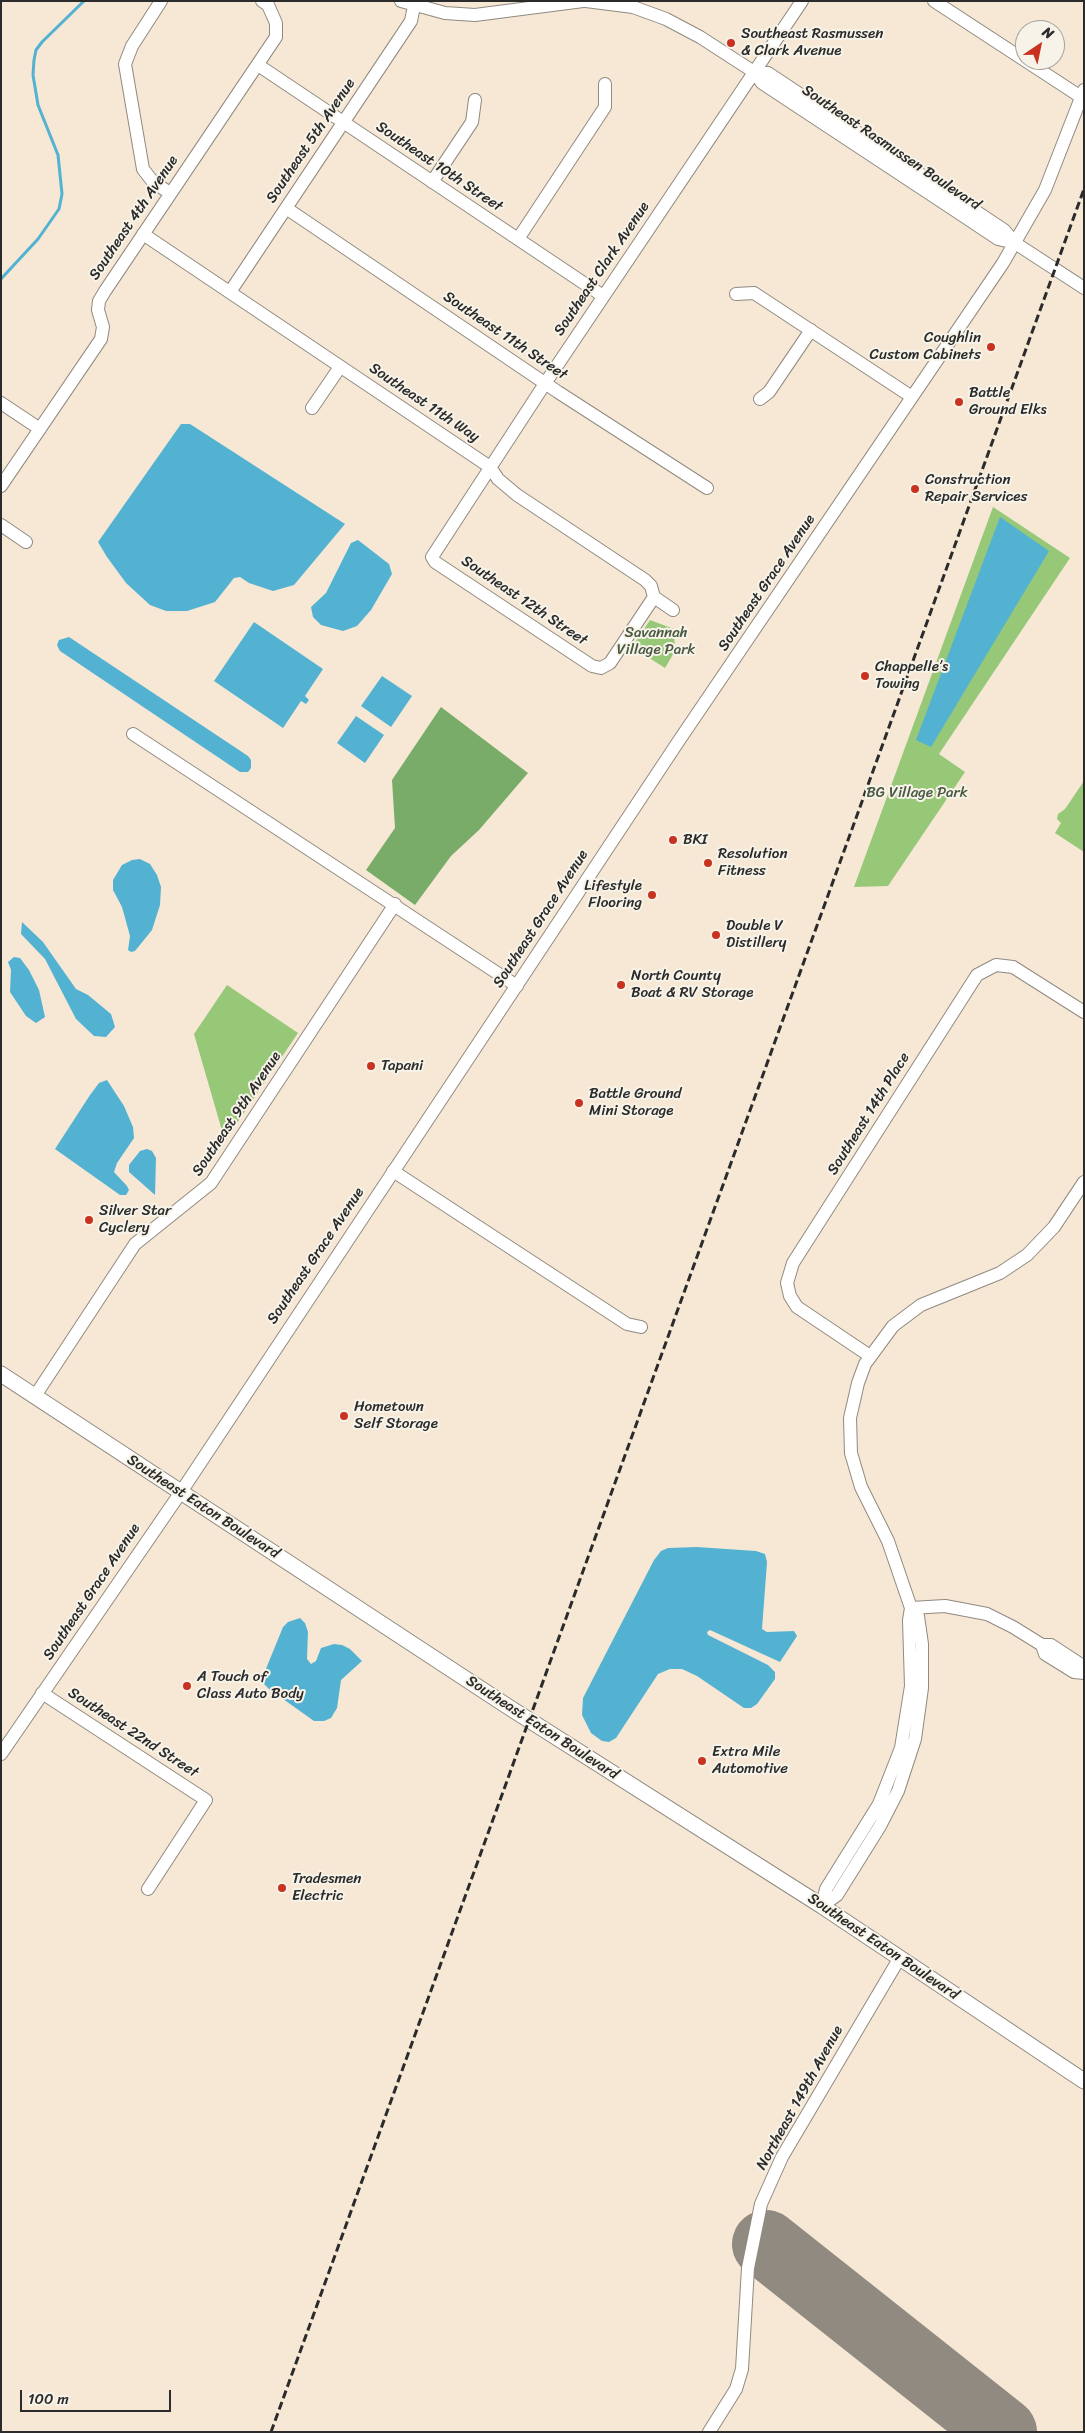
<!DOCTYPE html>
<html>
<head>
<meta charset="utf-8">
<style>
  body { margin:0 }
  #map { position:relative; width:1085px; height:2433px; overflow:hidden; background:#f6e8d5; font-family:Sriracha,sans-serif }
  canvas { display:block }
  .frame { position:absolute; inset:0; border:2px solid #2b2b2b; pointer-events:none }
  .north { position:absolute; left:1015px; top:20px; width:50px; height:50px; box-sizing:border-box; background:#f7f3e8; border:1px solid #a5a39c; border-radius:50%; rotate:34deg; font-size:14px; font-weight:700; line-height:20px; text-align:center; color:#2b2b2b }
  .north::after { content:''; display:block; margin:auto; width:18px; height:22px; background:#c8321e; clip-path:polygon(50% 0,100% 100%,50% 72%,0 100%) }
  .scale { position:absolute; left:20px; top:2390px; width:151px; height:22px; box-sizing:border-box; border:2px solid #2b2b2b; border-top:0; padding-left:6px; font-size:15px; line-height:18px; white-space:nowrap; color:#2b2b2b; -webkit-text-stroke:4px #f7f3e8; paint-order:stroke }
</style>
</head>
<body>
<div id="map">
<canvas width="1085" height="2433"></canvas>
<div class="frame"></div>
<div class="north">N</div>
<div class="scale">100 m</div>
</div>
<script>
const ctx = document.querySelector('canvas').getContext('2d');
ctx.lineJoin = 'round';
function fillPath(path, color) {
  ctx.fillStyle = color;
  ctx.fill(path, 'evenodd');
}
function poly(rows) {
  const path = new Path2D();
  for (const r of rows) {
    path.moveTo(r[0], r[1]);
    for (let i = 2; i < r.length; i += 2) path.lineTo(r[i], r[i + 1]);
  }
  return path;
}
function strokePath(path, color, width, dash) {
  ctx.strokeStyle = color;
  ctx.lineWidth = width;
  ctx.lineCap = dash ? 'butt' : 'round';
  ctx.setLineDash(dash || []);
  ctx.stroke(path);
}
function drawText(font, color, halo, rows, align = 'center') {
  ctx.font = font + ' Sriracha,sans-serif';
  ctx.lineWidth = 4;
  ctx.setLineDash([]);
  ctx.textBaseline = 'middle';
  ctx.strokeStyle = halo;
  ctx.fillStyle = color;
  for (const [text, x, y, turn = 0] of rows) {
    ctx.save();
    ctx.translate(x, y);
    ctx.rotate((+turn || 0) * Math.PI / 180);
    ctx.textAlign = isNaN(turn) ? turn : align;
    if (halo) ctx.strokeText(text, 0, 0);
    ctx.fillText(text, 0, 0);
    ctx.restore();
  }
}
fillPath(poly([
  [993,507,1070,558,939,754,965,772,888,886,854,887],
  [650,620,674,629,675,651,665,668,632,647],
  [1084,781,1084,852,1055,833,1061,823,1057,819,1058,814,1065,809],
  [227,985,298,1033,225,1141,194,1034]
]), '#96c878');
fillPath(poly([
  [441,707,528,773,479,830,451,856,415,905,366,870,395,828,392,780]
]), '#78ac68');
fillPath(poly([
  [181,424,190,424,345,524,294,585,273,591,249,583,240,577,234,578,215,602,187,611,166,611,150,605,126,583,107,557,98,542],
  [1000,517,1049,551,931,747,916,740],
  [358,540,389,564,392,574,371,610,357,626,343,631,321,625,313,617,311,607,326,593,351,543],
  [254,622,323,669,305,696,309,700,306,704,301,701,283,728,214,681],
  [69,637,248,756,251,760,251,768,248,772,240,772,60,651,57,645,59,640],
  [382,676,412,696,391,727,361,706],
  [356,716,384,735,365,763,337,743],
  [140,859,150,864,157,875,161,887,160,905,152,930,135,951,131,952,128,950,130,936,122,907,113,890,113,880,122,865,132,860],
  [22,922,43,942,76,989,88,995,111,1014,115,1027,106,1037,94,1036,76,1019,45,959,21,934],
  [14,957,20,958,29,970,39,990,45,1017,36,1023,26,1016,10,992,11,970,8,962],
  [107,1080,124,1106,133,1127,134,1138,117,1163,114,1172,127,1186,129,1190,126,1195,120,1195,55,1149,90,1095,99,1083],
  [147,1149,152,1151,156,1158,155,1195,129,1172,129,1165,140,1151],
  [697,1547,756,1551,765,1554,767,1562,762,1629,767,1632,794,1631,797,1636,780,1662,710,1630,707,1632,708,1635,768,1665,775,1672,775,1679,757,1704,751,1708,744,1708,697,1676,682,1669,670,1669,658,1674,616,1738,609,1742,602,1741,591,1733,582,1715,583,1698,654,1560,661,1551,668,1548],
  [300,1618,305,1623,308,1632,307,1659,311,1664,316,1661,321,1648,334,1644,342,1645,350,1649,362,1661,341,1680,337,1708,331,1718,324,1721,314,1721,269,1689,261,1681,283,1627,288,1622]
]), '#53b2d2');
strokePath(poly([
  [1,279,38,239,59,209,62,194,58,155,38,105,33,75,34,60,36,50,42,42,84,1]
]), '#53b2d2', 3);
strokePath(poly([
  [766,2244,1003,2432]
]), '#908a80', 68);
const minor = poly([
  [161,1,132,46,125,64,143,169,153,182,170,193],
  [401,1,445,13,475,15,583,1],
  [586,1,633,7,666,19,700,37,754,72,768,73,1004,230,1015,243,1084,288],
  [934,1,1081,97],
  [258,65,603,296],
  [754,72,762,83,962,215,998,239,1015,243],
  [432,182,472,122,475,100],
  [286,208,558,392,707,488],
  [143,234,490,467,498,479,517,495,645,580,651,586,654,597,673,610],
  [518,239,605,107,605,84],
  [230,292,411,21,414,6],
  [736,294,754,293,912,397],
  [760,399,769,392,811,330],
  [1,403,40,429],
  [312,408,340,367],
  [1,486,101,339,103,327,98,310,99,301,105,291,276,37,276,23,268,5,262,1],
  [1,525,26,542],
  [654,597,610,663,601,668,592,666,435,562,432,557,546,382,802,1],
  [133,734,517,986],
  [393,1171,627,1324,641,1327],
  [870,1356,797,1307,790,1296,787,1283,793,1263,977,975,996,965,1013,967,1084,1012],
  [35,1396,135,1244,211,1183,395,904],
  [911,1608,945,1606,987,1614,1013,1627,1042,1645,1051,1645,1080,1664,1083,1672],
  [1042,1645,1045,1654,1074,1672,1084,1673],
  [42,1693,206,1800,148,1889],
  [1,1754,181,1492,678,742,1003,263,1045,190,1084,90],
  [822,1906,837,1895,880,1826,898,1791,915,1739,922,1688,922,1644,918,1616,911,1608,888,1541,861,1487,851,1453,850,1418,858,1383,865,1364,893,1326,921,1305,1000,1273,1027,1255,1054,1227,1084,1182],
  [822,1906,826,1889,879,1804,901,1748,911,1686,909,1620,911,1608],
  [709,2432,736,2389,742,2369,748,2268,761,2204,782,2157,899,1959]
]);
const major = poly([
  [1,1374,507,1706,822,1906,1084,2081]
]);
strokePath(minor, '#908a80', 14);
strokePath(major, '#908a80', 17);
strokePath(minor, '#fff', 12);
strokePath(major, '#fff', 15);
strokePath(poly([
  [271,2432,1084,189]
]), '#2b2b2b', 3, [8, 4]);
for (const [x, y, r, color] of [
  [731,43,5,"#c8321e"],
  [991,347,5,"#c8321e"],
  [959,402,5,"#c8321e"],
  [915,489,5,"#c8321e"],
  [865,676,5,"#c8321e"],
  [673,840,5,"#c8321e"],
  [708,863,5,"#c8321e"],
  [652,895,5,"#c8321e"],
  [716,935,5,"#c8321e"],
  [621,985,5,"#c8321e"],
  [371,1066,5,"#c8321e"],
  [579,1103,5,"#c8321e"],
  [89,1220,5,"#c8321e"],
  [344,1416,5,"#c8321e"],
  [187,1686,5,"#c8321e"],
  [702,1761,5,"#c8321e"],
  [282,1888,5,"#c8321e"]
]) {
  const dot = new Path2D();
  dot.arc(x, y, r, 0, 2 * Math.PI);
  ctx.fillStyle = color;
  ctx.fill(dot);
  strokePath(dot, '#f7f3e8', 2);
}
drawText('15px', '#2b2b2b', '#f7f3e8', [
  ["Southeast Rasmussen",741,34],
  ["& Clark Avenue",741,51],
  ["Coughlin",981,338,"right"],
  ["Custom Cabinets",981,355,"right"],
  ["Battle",969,393],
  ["Ground Elks",969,410],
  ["Construction",925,480],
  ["Repair Services",925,497],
  ["Chappelle’s",875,667],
  ["Towing",875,684],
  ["BKI",683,840],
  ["Resolution",718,854],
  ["Fitness",718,871],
  ["Lifestyle",642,886,"right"],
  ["Flooring",642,903,"right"],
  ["Double V",726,926],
  ["Distillery",726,943],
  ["North County",631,976],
  ["Boat & RV Storage",631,993],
  ["Tapani",381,1066],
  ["Battle Ground",589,1094],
  ["Mini Storage",589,1111],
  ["Silver Star",99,1211],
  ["Cyclery",99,1228],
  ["Hometown",354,1407],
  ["Self Storage",354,1424],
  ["A Touch of",197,1677],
  ["Class Auto Body",197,1694],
  ["Extra Mile",712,1752],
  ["Automotive",712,1769],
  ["Tradesmen",292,1879],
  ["Electric",292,1896]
], 'left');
drawText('15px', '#2b2b2b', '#f7f3e8', [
  ["Southeast 5th Avenue",311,141,-56],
  ["Southeast Rasmussen Boulevard",891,148,34],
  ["Southeast 10th Street",439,167,34],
  ["Southeast 4th Avenue",134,218,-56],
  ["Southeast Clark Avenue",602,269,-56],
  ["Southeast 11th Street",505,336,34],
  ["Southeast 11th Way",424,403,34],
  ["Southeast Grace Avenue",767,583,-56],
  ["Southeast 12th Street",524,601,34],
  ["Southeast Grace Avenue",541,919,-57],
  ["Southeast 9th Avenue",237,1114,-56],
  ["Southeast 14th Place",869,1114,-58],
  ["Southeast Grace Avenue",316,1256,-56],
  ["Southeast Eaton Boulevard",203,1507,33],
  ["Southeast Grace Avenue",92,1592,-56],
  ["Southeast Eaton Boulevard",542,1728,33],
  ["Southeast 22nd Street",133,1733,33],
  ["Southeast Eaton Boulevard",883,1947,34],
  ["Northeast 149th Avenue",800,2098,-61]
]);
drawText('15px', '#4b5a42', '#f7f3e8', [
  ["Savannah",656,633],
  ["Village Park",656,650],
  ["BG Village Park",917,793]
]);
</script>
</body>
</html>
